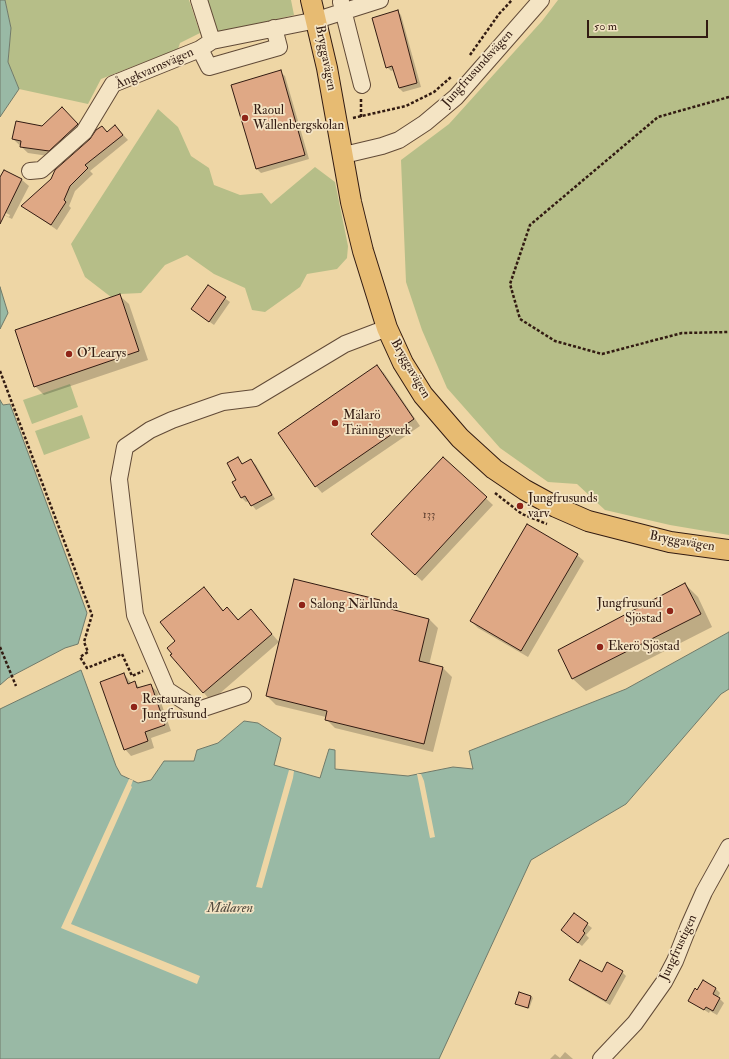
<!DOCTYPE html>
<html>
<head>
<meta charset="utf-8">
<style>
  body { margin:0 }
  #map { position:relative; width:729px; height:1059px; overflow:hidden; background:#eed6a5; font-family:"IM FELL Double Pica",serif }
  canvas { display:block }
  .scale { position:absolute; left:587px; top:20px; width:121px; height:18px; box-sizing:border-box; border:2px solid #321b12; border-top:0; padding-left:5px; font-size:12px; line-height:14px; white-space:nowrap; color:#321b12; -webkit-text-stroke:3px #f4e4c4; paint-order:stroke }
</style>
</head>
<body>
<div id="map">
<canvas width="729" height="1059"></canvas>
<div class="scale">50 m</div>
</div>
<script>
const ctx = document.querySelector('canvas').getContext('2d');
ctx.lineJoin = 'round';
function fillPath(path, color) {
  ctx.fillStyle = color;
  ctx.fill(path, 'evenodd');
}
function poly(rows) {
  const path = new Path2D();
  for (const r of rows) {
    path.moveTo(r[0], r[1]);
    for (let i = 2; i < r.length; i += 2) path.lineTo(r[i], r[i + 1]);
  }
  return path;
}
function strokePath(path, color, width, dash) {
  ctx.strokeStyle = color;
  ctx.lineWidth = width;
  ctx.lineCap = dash ? 'butt' : 'round';
  ctx.setLineDash(dash || []);
  ctx.stroke(path);
}
function drawText(font, color, halo, rows, align = 'center') {
  ctx.font = font + ' "IM FELL Double Pica",serif';
  ctx.lineWidth = 3.5;
  ctx.setLineDash([]);
  ctx.textBaseline = 'middle';
  ctx.strokeStyle = halo;
  ctx.fillStyle = color;
  for (const [text, x, y, turn = 0] of rows) {
    ctx.save();
    ctx.translate(x, y);
    ctx.rotate((+turn || 0) * Math.PI / 180);
    ctx.textAlign = isNaN(turn) ? turn : align;
    if (halo) ctx.strokeText(text, 0, 0);
    ctx.fillText(text, 0, 0);
    ctx.restore();
  }
}
fillPath(poly([
  [5,0,189,0,200,33,180,43,178,49,101,79,88,104,19,89,8,62,11,28],
  [207,0,291,0,294,15,216,34,211,25],
  [558,0,729,0,729,535,670,525,605,510,577,484,548,482,500,448,447,388,422,330,406,282,401,160,449,124,542,21],
  [158,109,178,127,191,156,209,168,214,185,240,195,262,193,271,204,315,167,335,182,348,246,347,258,337,269,307,274,300,287,265,312,252,310,245,288,214,274,187,255,165,265,141,293,120,294,111,297,85,277,71,244],
  [70,384,78,407,32,424,23,400],
  [82,415,90,438,44,455,35,431]
]), '#b6be88');
const water = poly([
  [0,0,5,0,11,28,8,62,19,89,0,117,0,0],
  [0,287,8,313,0,329,0,287],
  [0,400,3,405,10,404,87,613,78,644,65,648,8,678,0,685,0,400],
  [729,632,729,689,721,694,626,804,531,860,439,1059,0,1059,0,709,81,670,116,766,121,775,138,783,151,780,164,761,194,761,197,750,218,743,244,721,258,723,281,738,274,765,320,778,329,749,335,750,335,769,408,776,453,767,473,769,469,751,626,689,729,632]
]);
fillPath(water, '#99b9a5');
strokePath(water, '#707a6a', 1);
fillPath(poly([
  [289,770,294,771,293,778,262,888,256,887],
  [417,774,421,774,424,781,435,837,430,838],
  [129,779,133,780,131,786,132,787,71,924,200,976,197,984,61,928]
]), '#eed6a5');
fillPath(poly([
  [397,11,401,15,421,87,403,92,399,88,394,70,391,71,387,67],
  [280,72,285,76,309,159,261,173,257,169,232,86],
  [62,109,84,131,55,157,28,153,13,139,43,128],
  [115,126,128,140,90,171,93,174,75,191,69,206,71,208,57,230,23,206,52,179,91,140,107,133],
  [4,171,22,180,29,186,12,219,0,213,9,217,10,215,0,210,0,177],
  [208,286,230,302,214,325,192,309],
  [120,296,129,304,148,360,44,395,35,386],
  [377,366,384,373,420,426,322,493,316,486],
  [238,458,243,465,251,460,256,465,275,499,256,510,249,501,246,502,242,498,233,482,237,480],
  [443,458,493,505,422,581,379,541],
  [577,555,584,561,528,657,478,628,471,621],
  [685,584,698,597,712,627,586,691,573,679,559,650],
  [204,588,224,611,227,608,239,620,251,610,279,642,211,701,172,656,176,641],
  [380,601,389,610,429,619,438,628,429,665,443,668,452,677,433,752,335,728,326,719,326,717,276,705,267,696],
  [124,674,132,684,135,683,140,688,150,685,157,691,171,731,151,738,154,748,131,756,125,749],
  [574,914,592,928,586,935,589,938,582,946,562,930],
  [622,972,626,976,610,1005,574,984,570,980],
  [703,982,716,989,720,993,718,997,724,1003,717,1015,710,1011,709,1013,689,1000],
  [531,996,533,998,529,1009,517,1004],
  [565,1052,573,1059,550,1059,555,1054,560,1058]
]), '#0003');
const building = poly([
  [398,10,417,83,399,88,392,66,386,68,372,18,398,10],
  [281,70,305,155,256,169,231,85,281,70],
  [62,107,78,124,49,151,20,147,21,141,12,139,16,121,42,126,62,107],
  [115,125,123,135,85,165,88,168,70,186,64,200,66,202,51,225,21,206,51,179,55,170,90,139,96,130,102,126,107,132,115,125],
  [4,170,22,179,0,224,0,177,4,170],
  [208,285,226,297,209,322,191,309,208,285],
  [120,294,139,351,34,387,15,330,120,294],
  [377,365,414,419,315,487,278,433,377,365],
  [238,457,242,464,251,459,272,495,251,506,245,496,241,498,232,482,236,480,227,463,238,457],
  [443,457,487,497,415,575,371,534,443,457],
  [527,524,578,554,521,651,470,621,527,524],
  [294,579,380,600,379,606,429,619,419,661,443,667,424,744,325,720,327,711,266,696,294,579],
  [685,583,701,614,572,679,558,650,685,583],
  [204,587,223,611,227,607,238,620,251,609,272,634,203,693,170,655,172,654,167,648,175,641,160,622,204,587],
  [124,673,128,684,135,681,137,688,151,684,165,725,145,732,148,741,124,750,100,682,124,673],
  [574,913,588,923,583,931,585,933,578,943,561,930,574,913],
  [580,960,602,972,607,962,623,971,606,1001,569,980,580,960],
  [703,980,716,988,713,994,720,998,713,1011,706,1007,704,1010,688,1001,695,988,697,990,703,980],
  [519,992,531,996,528,1008,515,1004,519,992]
]);
fillPath(building, '#dfa885');
strokePath(building, '#321b12', 1);
const minor = poly([
  [199,0,212,41],
  [341,2,362,85],
  [200,49,209,67,279,47,274,28],
  [344,155,382,146,399,140,425,123,456,97,541,0],
  [30,171,41,170,84,132,113,84,200,49,212,41,317,20,380,0],
  [243,695,198,710,167,690,135,615,119,479,125,447,150,430,172,420,223,402,255,398,345,344,387,328],
  [601,1059,635,1023,664,982,675,961,688,928,704,892,729,847]
]);
const major = poly([
  [311,0,327,68,351,202,363,251,387,328,403,363,423,395,460,438,494,469,525,490,556,507,588,521,670,542,729,550]
]);
strokePath(minor, '#614a37', 18);
strokePath(major, '#321b12', 22);
strokePath(poly([
  [470,55,499,14,512,0],
  [729,97,658,117,530,225,510,284,520,319,555,341,602,354,682,333,729,332],
  [361,117,361,99],
  [353,118,406,106,434,92,451,77],
  [0,371,92,615,84,642,88,652,80,657,87,668,122,654,132,676,143,671],
  [495,493,522,514,547,524],
  [0,647,16,686]
]), '#321b12', 2.5, [3, 2]);
strokePath(minor, '#f4e4c4', 16);
strokePath(major, '#e7bb72', 20);
for (const [x, y, r, color] of [
  [245,118,4,"#8f2418"],
  [69,354,4,"#8f2418"],
  [335,423,4,"#8f2418"],
  [520,506,4,"#8f2418"],
  [302,605,4,"#8f2418"],
  [670,611,4,"#8f2418"],
  [600,647,4,"#8f2418"],
  [134,707,4,"#8f2418"]
]) {
  const dot = new Path2D();
  dot.arc(x, y, r, 0, 2 * Math.PI);
  ctx.fillStyle = color;
  ctx.fill(dot);
  strokePath(dot, '#f4e4c4', 1.5);
}
drawText('11px', '#5d3e2f', null, [
  ["133",429,516]
]);
drawText('13px', '#321b12', '#f4e4c4', [
  ["Bryggavägen",325,58,79],
  ["Ångkvarnsvägen",155,69,-24],
  ["Jungfrusundsvägen",478,69,-48],
  ["Bryggavägen",410,369,60],
  ["Bryggavägen",682,542,10],
  ["Jungfrustigen",679,948,-65]
]);
drawText('13px', '#321b12', '#f4e4c4', [
  ["Raoul",253,111],
  ["Wallenbergskolan",253,126],
  ["O'Learys",77,354],
  ["Mälarö",343,416],
  ["Träningsverk",343,431],
  ["Jungfrusunds",528,499],
  ["varv",528,514],
  ["Jungfrusund",662,604,"right"],
  ["Sjöstad",662,619,"right"],
  ["Salong Närlunda",310,605],
  ["Ekerö Sjöstad",608,647],
  ["Restaurang",142,700],
  ["Jungfrusund",142,715]
], 'left');
drawText('italic 14px', '#514a3e', '#f4e4c4', [
  ["Mälaren",230,909]
]);
</script>
</body>
</html>
